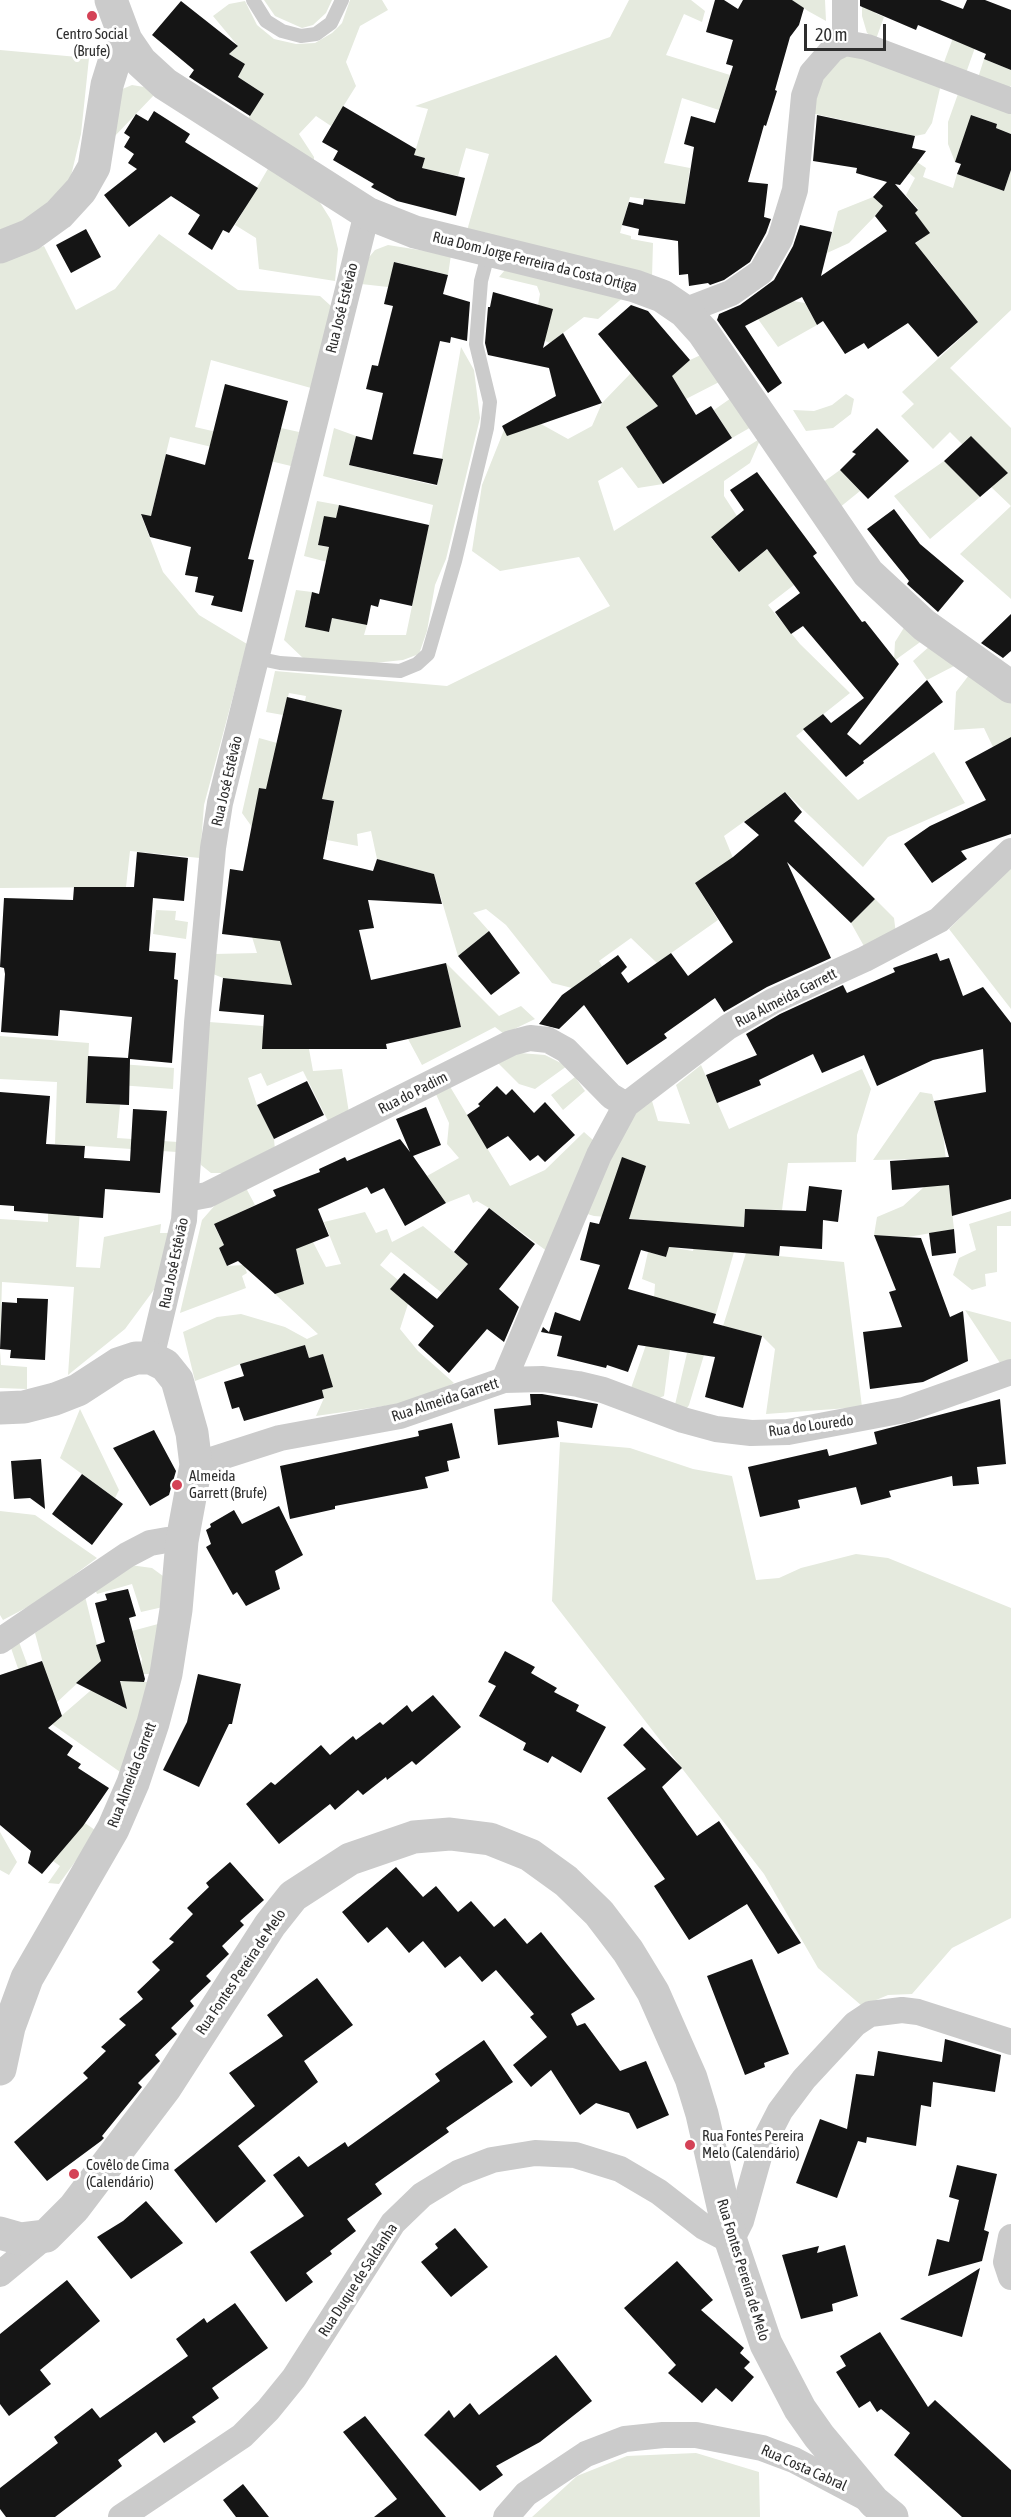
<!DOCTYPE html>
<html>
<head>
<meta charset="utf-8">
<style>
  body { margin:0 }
  #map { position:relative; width:1011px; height:2517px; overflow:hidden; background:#fff; font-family:"Asap Condensed",sans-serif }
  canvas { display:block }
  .scale { position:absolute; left:804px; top:24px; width:82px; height:27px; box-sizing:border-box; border:3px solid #2e2e2e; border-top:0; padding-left:8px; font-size:18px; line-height:21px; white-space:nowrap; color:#2e2e2e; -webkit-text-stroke:4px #fff; paint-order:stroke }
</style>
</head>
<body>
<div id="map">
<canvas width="1011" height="2517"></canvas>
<div class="scale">20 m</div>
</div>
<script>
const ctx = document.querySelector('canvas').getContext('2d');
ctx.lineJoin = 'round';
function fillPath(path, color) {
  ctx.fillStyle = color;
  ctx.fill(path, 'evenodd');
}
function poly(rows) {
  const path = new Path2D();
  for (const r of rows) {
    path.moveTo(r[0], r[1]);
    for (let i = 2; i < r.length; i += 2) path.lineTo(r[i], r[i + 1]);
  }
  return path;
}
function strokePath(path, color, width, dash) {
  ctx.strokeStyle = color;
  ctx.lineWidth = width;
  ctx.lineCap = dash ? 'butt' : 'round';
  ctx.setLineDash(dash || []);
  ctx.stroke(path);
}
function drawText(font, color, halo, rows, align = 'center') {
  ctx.font = font + ' "Asap Condensed",sans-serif';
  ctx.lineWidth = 6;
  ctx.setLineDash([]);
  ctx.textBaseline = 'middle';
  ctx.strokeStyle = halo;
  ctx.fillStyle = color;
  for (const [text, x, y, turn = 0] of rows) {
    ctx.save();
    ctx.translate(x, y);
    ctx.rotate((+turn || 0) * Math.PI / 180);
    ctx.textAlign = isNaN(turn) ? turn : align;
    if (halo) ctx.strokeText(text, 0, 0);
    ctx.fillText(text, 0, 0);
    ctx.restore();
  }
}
fillPath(poly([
  [264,0,332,0,326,13,313,25,302,28,275,16],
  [350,0,382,0,388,10,360,26,346,62,356,86,331,126,316,116,299,134,314,157,314,171,247,120,264,94,238,77,245,64,229,54,238,46,213,16,229,4,245,1,257,25,274,39,296,44,315,43,332,33,342,23],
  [629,0,691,0,705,11,702,22,684,14,666,55,730,75,719,110,682,98,664,163,690,168,685,204,630,197,620,233,631,236,631,239,653,243,652,277,466,234,489,154,466,148,458,176,422,168,425,158,414,155,428,109,415,106,610,37],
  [792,0,825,0,826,21,808,11],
  [862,0,881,0,875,13,884,17,876,39,867,33,862,16],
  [960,19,982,28,966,73,943,65],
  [0,50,89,58,81,134,70,180,30,220,0,231],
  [851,54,941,84,932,123,925,134,915,136,811,113,821,78,835,62],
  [984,59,1011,70,1011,86,1008,89,978,78],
  [132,85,144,87,154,95,114,137,120,90],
  [959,91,1011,111,1011,134,996,128,997,124,972,115,955,162,948,144,948,122],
  [917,162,926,168,923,177,953,188,957,174,1004,191,1011,170,1011,310,950,368,1011,428,1011,506,991,487,1008,473,963,445,950,432,933,449,901,416,914,404,902,392,978,322,959,298,920,335,900,316,950,287,931,262,887,266,929,233,915,213,918,209,906,195,915,178,909,173],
  [269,167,319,201,331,220,338,249,335,281,259,269,256,238,235,225],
  [873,197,883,206,875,216,849,243,827,253,838,211],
  [159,234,238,290,320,296,331,306,311,388,211,360,195,427,277,446,281,428,299,432,291,466,170,437,151,516,141,515,163,572,199,615,247,644,204,805,200,858,130,851,126,887,0,888,0,263,44,246,76,310,115,289],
  [388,245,451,255,448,275,395,262,388,287,361,284,365,262,375,250],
  [505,270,626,295,598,319,584,317,550,343,545,341,538,305,540,294,537,286,499,277],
  [793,301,805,303,817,325,778,347,758,319],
  [461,347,474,370,480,418,446,559,435,585,427,631,419,654,403,660,374,663,304,659,284,640,296,590,312,592,305,626,329,632,332,618,367,625,364,635,406,635,433,505,323,476,334,428,356,436,349,465,437,486],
  [705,353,723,380,686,399,681,391,626,427,663,484,638,488,622,467,598,481,614,531,761,438,750,463,724,481,724,496,737,516,711,538,739,572,766,550,769,551,794,585,768,605,800,644,850,693,796,736,858,800,934,752,965,803,888,837,863,867,785,792,724,836,733,858,695,883,718,920,657,963,631,938,599,961,602,966,572,988,552,983,506,925,486,909,473,913,489,931,458,956,434,874,377,859,371,831,357,834,358,846,327,840,334,801,260,788,252,827,242,813,259,738,277,743,305,701,306,696,289,693,283,715,266,712,275,671,447,686,610,606,579,557,500,571,472,551,482,485,506,425,523,414,568,439,592,426,602,403,631,373,650,395,690,360],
  [846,394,854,399,851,414,833,428,806,431,793,410,814,411,832,405],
  [734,396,753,426,732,438,714,410],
  [944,461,980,497,930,539,894,496],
  [840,470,860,491,839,508,822,483],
  [317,501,339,505,336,518,318,545,393,561,393,579,304,556],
  [1011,506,1011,599,960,554],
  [905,626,923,640,894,661,895,642],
  [931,645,956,665,927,680,913,661],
  [969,675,1011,702,1011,737,993,747,984,728,954,730,956,692],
  [1011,862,1011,1009,949,929,988,890],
  [875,899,894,918,896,934,865,948,851,923],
  [156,910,176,911,175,920,188,922,186,939,153,934],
  [279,936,335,1030,261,982,223,978,213,974,214,954,257,953,252,937],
  [446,963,499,1016,521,1006,535,1019,504,1034,495,1027,422,1065,408,1039,461,1027],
  [209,1022,263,1026,263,1049,309,1049,313,1071,342,1069,349,1113,329,1123,303,1071,267,1086,261,1073,248,1078,257,1105,274,1139,275,1150,224,1173,211,1173,201,1165,199,1145],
  [0,1036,89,1043,86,1103,120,1105,117,1138,178,1142,177,1152,55,1144,57,1082,0,1079],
  [520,1053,545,1055,567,1066,535,1089,519,1084,497,1062],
  [120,1064,174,1068,173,1089,119,1085],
  [701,1065,729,1129,862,1069,871,1089,857,1135,856,1162,788,1163,782,1210,745,1209,744,1227,737,1227,734,1252,716,1314,654,1298,655,1284,642,1279,648,1252,666,1257,669,1247,693,1251,697,1224,594,1216,584,1213,635,1112,652,1101,658,1121,690,1124,676,1085],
  [575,1077,585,1091,563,1110,551,1095],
  [449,1085,510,1186,545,1170,584,1132,593,1140,548,1252,489,1208,477,1201,473,1203,469,1194,446,1203,427,1176,459,1158,447,1144,449,1123,435,1092],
  [920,1092,932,1094,943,1134,954,1229,908,1237,874,1235,877,1217,903,1206,924,1187,922,1159,873,1160],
  [246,1188,255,1205,214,1225,224,1245,219,1248,227,1266,244,1265,247,1273,242,1276,246,1288,180,1313,202,1220,216,1204],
  [80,1209,76,1267,100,1268,104,1237,161,1224,160,1233,170,1233,156,1287,125,1329,68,1375,74,1287,2,1282,0,1348,0,1219,48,1222,48,1213],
  [1011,1211,1011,1226,997,1226,997,1272,985,1274,986,1286,972,1290,953,1275,959,1258,976,1250,969,1224],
  [365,1212,376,1233,387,1229,392,1242,423,1226,468,1264,442,1293,391,1252,380,1265,398,1280,391,1289,408,1304,400,1329,418,1351,454,1383,430,1396,398,1404,316,1416,324,1398,322,1390,332,1387,309,1358,305,1345,240,1364,195,1381,183,1332,217,1317,241,1314,285,1327,307,1339,318,1334,275,1294,303,1283,286,1251,313,1242,326,1267,341,1264,324,1222],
  [746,1253,844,1262,862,1407,766,1414,775,1349,762,1336,723,1326],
  [965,1310,1011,1322,1011,1360,1000,1363],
  [646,1345,670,1350,664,1396,654,1400,630,1391],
  [0,1351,1,1365,27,1367,27,1389,0,1388],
  [687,1353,704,1355,689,1405,684,1413,674,1409],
  [80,1409,119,1490,115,1498,60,1458],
  [560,1442,630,1448,693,1469,732,1476,756,1580,779,1578,801,1568,856,1554,888,1558,1011,1608,1011,1918,952,1948,912,1994,888,1995,862,2006,818,1968,764,1874,552,1601],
  [0,1511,35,1515,97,1558,39,1601,3,1620,0,1615],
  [130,1565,152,1568,163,1576,163,1607,141,1612,132,1584,97,1594,95,1589],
  [85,1596,101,1661,54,1705,33,1712,11,1648,19,1642,29,1669,43,1663,35,1633],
  [158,1624,162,1626,154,1675,123,1774,52,1724,105,1678,109,1700,120,1706,125,1705,120,1682,133,1678,135,1682,149,1682,151,1674,140,1674,142,1659,132,1631],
  [69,1812,95,1830,88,1844,59,1884,48,1883,60,1866,53,1861,74,1836],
  [0,1832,17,1862,9,1875,0,1870],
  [696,2453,759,2472,760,2517,532,2517,577,2476,627,2456]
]), '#e5eade');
fillPath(poly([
  [715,0,724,0,738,9,743,0,792,0,804,8,799,25,790,37,775,90,777,91,766,126,764,125,748,182,768,184,764,217,771,219,766,233,750,262,724,280,710,285,708,283,689,286,688,274,679,275,678,241,638,235,639,229,622,225,629,202,643,205,644,199,685,204,694,147,684,144,691,116,715,123,733,66,726,64,733,40,706,32],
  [860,0,940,0,963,9,967,0,985,0,1011,10,1011,70,984,59,986,54,918,25,916,30,860,6],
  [181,1,238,46,229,54,245,64,238,77,264,94,250,116,189,77,194,70,152,35],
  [343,106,416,149,414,155,425,158,422,168,465,178,456,216,397,201,371,187,374,184,333,160,338,151,322,142],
  [154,111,190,134,185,142,258,188,229,233,223,230,212,250,188,234,200,215,171,196,129,227,104,195,137,169,128,163,134,154,124,147,130,137,124,133,136,114,148,121],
  [817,115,915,136,912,148,926,151,900,185,895,184,918,210,915,213,930,233,915,243,978,322,938,357,908,323,868,349,864,343,845,354,823,321,817,325,802,297,745,326,782,383,768,393,717,320,719,314,740,305,774,280,793,246,800,225,832,232,821,276,887,231,875,216,883,206,873,197,887,182,856,173,857,168,813,161],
  [971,115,997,124,996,128,1011,134,1011,170,1004,191,957,174,961,164,955,162],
  [86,229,101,257,71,273,56,245],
  [394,262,448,275,443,294,470,302,467,341,451,337,450,343,440,341,413,454,443,459,437,485,349,465,356,436,372,440,383,393,366,389,372,365,378,366,393,306,384,304],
  [493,292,553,309,543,348,563,333,602,403,507,436,502,426,556,396,549,368,488,355,485,343,488,307,490,307],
  [631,305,648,311,690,360,672,376,696,415,711,406,732,438,663,484,626,427,658,406,598,334],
  [225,384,288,401,248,559,254,560,242,612,211,605,214,596,195,592,198,577,185,575,191,547,150,537,141,514,151,516,166,454,205,465],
  [877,428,909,461,868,499,840,470,856,454,852,452],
  [971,436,1008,473,980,497,944,461],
  [757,472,817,553,813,556,862,622,865,621,899,664,847,734,860,745,927,680,943,702,863,761,864,763,846,777,803,729,823,714,831,723,864,698,803,626,791,634,775,612,800,593,767,549,739,572,711,537,744,510,730,490],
  [339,505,429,525,412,606,380,599,378,607,371,605,367,625,332,618,329,632,305,627,312,592,319,594,329,547,318,545,324,516,336,518],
  [894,509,920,544,964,581,938,612,907,584,909,581,867,529],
  [1011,614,1011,651,1003,658,981,643],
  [287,697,342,710,322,799,334,801,323,859,373,871,377,859,434,874,442,904,368,900,374,928,359,930,371,980,446,963,461,1027,386,1044,387,1049,262,1049,264,1015,219,1011,223,978,292,985,280,941,222,934,230,869,243,871,259,788,266,789],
  [1011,737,1011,834,961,851,967,859,932,883,904,844,930,826,986,800,965,762],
  [785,792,802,812,794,821,875,899,851,923,787,862,831,958,767,987,724,1012,715,998,664,1034,667,1038,627,1065,584,1005,559,1029,539,1024,562,995,618,955,627,967,621,973,628,983,671,953,688,976,733,942,695,883,733,857,759,835,744,822],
  [137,852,188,858,184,901,153,898,149,951,176,953,174,979,178,980,172,1063,130,1059,129,1105,86,1103,88,1056,128,1058,132,1017,60,1010,58,1036,1,1032,5,974,4,968,0,967,4,898,73,900,74,887,134,887],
  [489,931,520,973,491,995,458,956],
  [937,953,940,961,949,958,963,996,983,987,1011,1023,1011,1199,952,1216,949,1185,892,1190,890,1161,949,1157,934,1101,986,1092,983,1049,933,1060,877,1086,864,1055,822,1073,813,1054,759,1080,761,1085,717,1103,706,1075,757,1055,746,1034,780,1014,843,985,847,993,895,972,893,968],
  [307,1081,324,1115,274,1139,257,1105],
  [497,1086,506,1095,512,1089,534,1113,545,1102,575,1135,545,1162,538,1155,530,1161,508,1136,487,1149,467,1115,480,1106,478,1104],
  [0,1092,50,1096,46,1144,85,1146,84,1158,130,1161,133,1109,167,1111,160,1193,105,1189,103,1218,14,1211,14,1206,0,1205],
  [426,1107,441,1145,413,1156,446,1203,405,1226,384,1188,371,1194,367,1187,318,1209,329,1236,296,1249,304,1284,275,1294,238,1261,227,1266,219,1248,224,1245,214,1224,276,1196,273,1190,320,1172,319,1169,345,1157,347,1161,400,1139,410,1152,396,1119],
  [622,1157,646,1166,629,1219,744,1227,745,1209,806,1211,809,1186,842,1190,838,1222,823,1220,822,1249,780,1246,779,1256,669,1247,666,1257,641,1250,628,1289,716,1314,713,1323,762,1336,743,1408,705,1397,715,1357,638,1345,628,1372,607,1365,606,1368,557,1356,562,1336,541,1332,543,1327,549,1332,555,1312,580,1321,600,1265,580,1260,590,1222,599,1224],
  [489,1208,535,1244,499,1289,519,1307,504,1342,487,1329,449,1373,418,1345,434,1326,390,1289,404,1273,437,1299,468,1264,454,1252],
  [954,1229,956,1253,932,1256,929,1233],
  [874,1235,921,1238,950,1317,963,1311,968,1361,923,1382,870,1389,863,1332,902,1327,889,1292,896,1290],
  [17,1298,48,1299,45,1360,10,1358,11,1350,0,1349,2,1302,17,1303],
  [305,1345,309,1358,323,1354,333,1387,322,1390,324,1398,244,1421,239,1407,232,1409,224,1382,244,1376,240,1364],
  [530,1394,542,1394,598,1404,592,1428,557,1421,559,1437,498,1445,494,1409,531,1405],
  [1000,1399,1006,1464,977,1467,979,1484,953,1486,952,1476,889,1491,891,1497,861,1505,856,1487,798,1500,800,1508,760,1517,748,1467,827,1449,829,1456,877,1444,874,1432],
  [452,1423,460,1458,447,1461,449,1471,425,1477,428,1488,335,1506,335,1509,290,1519,280,1466,419,1436,418,1431],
  [154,1430,176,1471,169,1495,150,1506,113,1448],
  [41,1459,45,1509,30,1498,14,1499,11,1461],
  [82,1474,123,1504,92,1545,52,1514],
  [279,1506,303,1555,275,1571,280,1589,246,1606,237,1592,233,1595,206,1547,211,1544,206,1530,211,1527,210,1524,234,1510,242,1524],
  [128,1589,136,1616,129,1618,145,1679,144,1682,120,1681,127,1709,76,1683,101,1661,96,1645,105,1642,95,1603,107,1600,105,1594],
  [505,1651,535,1667,531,1673,557,1688,554,1692,579,1705,576,1711,606,1727,581,1773,552,1756,548,1763,523,1750,526,1743,479,1716,496,1686,488,1682],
  [42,1661,62,1716,48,1728,73,1746,67,1755,81,1764,78,1768,109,1788,83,1826,42,1874,28,1863,31,1851,0,1825,0,1675],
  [198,1674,241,1684,232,1724,229,1724,199,1787,163,1770,187,1722],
  [433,1695,461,1727,416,1765,412,1761,387,1780,386,1777,363,1795,358,1790,335,1810,330,1804,279,1844,246,1804,271,1782,275,1785,321,1745,330,1755,353,1736,356,1740,380,1722,383,1725,407,1705,412,1712],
  [642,1727,682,1768,662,1787,697,1836,719,1821,801,1943,778,1954,747,1904,689,1940,654,1886,665,1879,607,1798,646,1769,623,1745],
  [230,1862,264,1900,240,1921,244,1925,222,1946,229,1954,206,1976,211,1981,190,2001,194,2006,171,2028,177,2034,155,2055,160,2061,138,2083,142,2087,102,2136,104,2138,101,2141,47,2181,14,2142,88,2078,83,2073,106,2051,101,2047,126,2025,119,2019,143,1999,137,1992,160,1970,152,1962,174,1942,169,1939,193,1914,187,1908,209,1887,206,1883],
  [396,1867,423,1897,436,1886,458,1912,471,1901,494,1927,505,1918,527,1944,541,1932,595,1999,571,2014,577,2026,585,2023,620,2071,646,2061,669,2115,637,2129,629,2113,596,2103,580,2115,551,2070,531,2087,513,2065,547,2037,530,2017,534,2014,496,1970,482,1982,460,1956,445,1968,423,1941,409,1953,387,1927,368,1943,342,1912],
  [752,1959,789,2054,764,2063,765,2067,745,2075,707,1976],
  [317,1978,353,2025,304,2061,318,2082,238,2146,266,2181,216,2223,174,2170,255,2106,229,2073,283,2036,267,2015],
  [945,2039,1001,2055,995,2092,933,2082,931,2107,921,2105,916,2146,867,2137,866,2143,858,2141,837,2198,796,2183,820,2119,847,2129,856,2074,874,2076,878,2051,942,2062],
  [484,2040,513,2082,446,2128,449,2132,375,2184,382,2194,347,2219,356,2231,330,2251,332,2254,306,2273,313,2282,286,2302,250,2252,304,2216,273,2175,299,2156,308,2167,345,2142,348,2147,440,2081,435,2074],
  [957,2165,997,2174,984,2230,989,2232,982,2261,928,2276,937,2239,949,2242,959,2200,949,2197],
  [146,2201,183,2243,131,2279,97,2237,123,2221],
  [455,2228,488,2267,451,2297,421,2262,438,2248,435,2244],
  [845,2245,858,2296,832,2304,833,2311,801,2319,782,2255,819,2246,817,2253],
  [677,2261,713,2300,701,2310,744,2348,740,2353,750,2362,744,2368,754,2377,732,2402,716,2388,702,2403,668,2373,676,2365,624,2308],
  [980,2268,962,2337,900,2319],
  [67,2280,100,2321,40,2370,51,2384,9,2416,0,2404,0,2334],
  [235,2303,268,2348,212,2388,219,2398,192,2417,196,2422,164,2443,156,2432,118,2460,122,2466,55,2517,6,2517,0,2509,0,2488,58,2443,54,2437,92,2408,100,2418,188,2356,176,2339,204,2318,207,2323],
  [880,2332,928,2407,935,2400,1011,2470,1011,2517,962,2517,894,2455,910,2433,881,2409,877,2412,870,2401,859,2408,836,2372,846,2366,840,2356],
  [556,2355,592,2401,540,2442,496,2466,503,2475,480,2491,424,2435,449,2410,454,2418,470,2403,479,2415],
  [365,2416,446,2517,374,2517,397,2499,343,2432],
  [243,2484,269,2517,236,2517,223,2500]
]), '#151515');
strokePath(poly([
  [253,0,266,21,282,31,301,36,316,34,331,23,342,0],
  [256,658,280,663,400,671,417,664,428,654,455,561,487,428,490,402,476,344,481,281,489,251]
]), '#cbcbcb', 14);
strokePath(poly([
  [845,0,845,43],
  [684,311,731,293,761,272,780,239,795,190,804,96,812,73,833,49,845,43,867,47,1011,101],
  [186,1199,207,1195,511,1043,530,1038,548,1040,566,1050,611,1096,626,1105],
  [151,1358,184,1220,197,1023,213,848,220,803,367,213],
  [504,1380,599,1155,626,1105,728,1027,773,1001,865,959,939,920,1011,851],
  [196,1465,280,1438,400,1416,504,1380,543,1379,578,1384,603,1390,683,1420,716,1429,751,1433,788,1432,904,1410,1011,1372],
  [0,1641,127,1555,150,1543,167,1540,182,1541],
  [1011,2237,1006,2262,1011,2277],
  [0,2274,46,2236],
  [121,2517,242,2436,268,2410,294,2378,393,2223,422,2195,458,2173,492,2160,535,2153,575,2155,620,2169,659,2192,704,2227,731,2241,741,2221,762,2146,780,2111,804,2079,855,2024,870,2014,902,2010,918,2012,1011,2042],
  [506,2517,526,2494,586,2454,625,2439,663,2435,696,2435,762,2448,794,2460,866,2498]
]), '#cbcbcb', 26);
strokePath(poly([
  [111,0,126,40,141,62,165,84,367,213,415,232,635,286,662,296,684,311,703,332,868,573,924,625,1011,687],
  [0,247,30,235,59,214,81,190,94,167,107,85,116,56,126,40],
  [0,1408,24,1407,55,1399,78,1390,118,1364,136,1358,151,1358,165,1365,177,1380,192,1433,196,1465,182,1541,176,1610,166,1674,153,1723,133,1783,113,1829,27,1978,9,2027,0,2069],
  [0,2233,21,2239,46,2236,74,2208,165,2088,270,1925,293,1896,350,1859,414,1837,450,1834,490,1839,530,1855,566,1881,599,1913,628,1951,653,1992,691,2078,702,2114,731,2241,766,2344,800,2409,819,2436,874,2502,892,2517]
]), '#cbcbcb', 33);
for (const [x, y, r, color] of [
  [92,16,6,"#d44256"],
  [177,1485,6,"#d44256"],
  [690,2145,6,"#d44256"],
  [74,2174,6,"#d44256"]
]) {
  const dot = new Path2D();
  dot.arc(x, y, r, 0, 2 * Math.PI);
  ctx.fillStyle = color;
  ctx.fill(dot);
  strokePath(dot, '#fff', 2);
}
drawText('15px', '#2e2e2e', '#fff', [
  ["Centro Social",92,34,"center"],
  ["(Brufe)",92,51,"center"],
  ["Almeida",189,1476],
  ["Garrett (Brufe)",189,1493],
  ["Rua Fontes Pereira",702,2136],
  ["Melo (Calendário)",702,2153],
  ["Covêlo de Cima",86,2165],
  ["(Calendário)",86,2182]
], 'left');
drawText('15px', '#2e2e2e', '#fff', [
  ["Rua Dom Jorge Ferreira da Costa Ortiga",535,262,14],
  ["Rua José Estêvão",342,308,-76],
  ["Rua José Estêvão",227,781,-77],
  ["Rua Almeida Garrett",786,998,-27],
  ["Rua do Padim",413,1093,-27],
  ["Rua José Estêvão",174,1263,-78],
  ["Rua Almeida Garrett",445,1400,-18],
  ["Rua do Louredo",811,1426,-8],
  ["Rua Almeida Garrett",132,1775,-69],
  ["Rua Fontes Pereira de Melo",241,1972,-56],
  ["Rua Fontes Pereira de Melo",743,2270,73],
  ["Rua Duque de Saldanha",358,2280,-57],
  ["Rua Costa Cabral",804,2468,24]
]);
</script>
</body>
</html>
